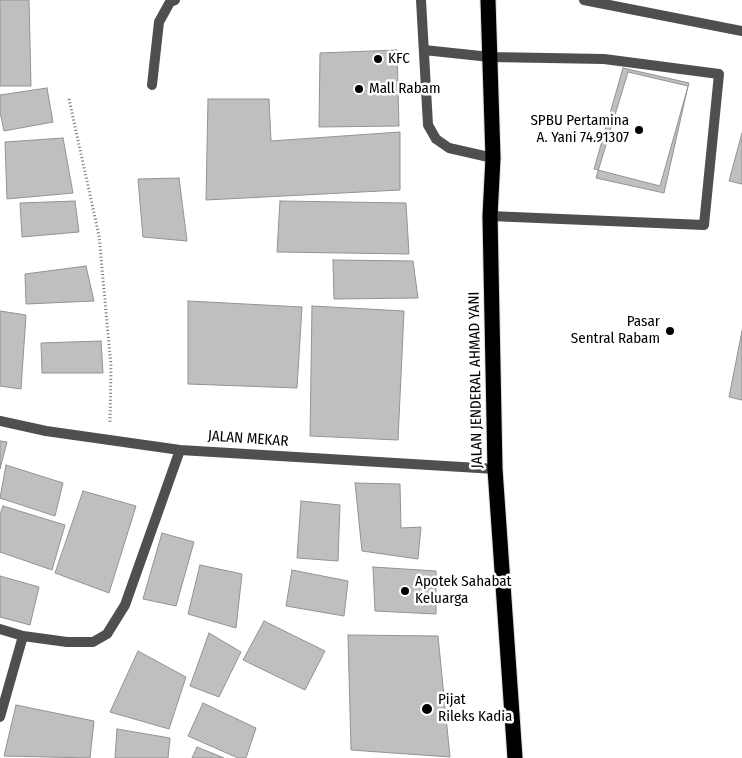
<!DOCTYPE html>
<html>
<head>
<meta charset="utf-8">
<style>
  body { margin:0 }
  canvas { display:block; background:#fff }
</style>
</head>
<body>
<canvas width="742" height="758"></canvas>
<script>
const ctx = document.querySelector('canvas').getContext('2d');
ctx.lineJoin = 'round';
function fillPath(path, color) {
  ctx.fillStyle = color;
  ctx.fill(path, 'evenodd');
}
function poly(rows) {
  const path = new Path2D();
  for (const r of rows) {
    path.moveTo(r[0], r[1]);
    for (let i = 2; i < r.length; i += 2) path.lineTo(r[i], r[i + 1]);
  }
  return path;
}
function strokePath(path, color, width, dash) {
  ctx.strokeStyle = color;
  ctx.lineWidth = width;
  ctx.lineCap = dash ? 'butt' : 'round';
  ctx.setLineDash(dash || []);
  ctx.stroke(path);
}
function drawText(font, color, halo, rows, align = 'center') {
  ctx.font = font + ' "Fira Sans Condensed",sans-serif';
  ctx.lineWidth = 5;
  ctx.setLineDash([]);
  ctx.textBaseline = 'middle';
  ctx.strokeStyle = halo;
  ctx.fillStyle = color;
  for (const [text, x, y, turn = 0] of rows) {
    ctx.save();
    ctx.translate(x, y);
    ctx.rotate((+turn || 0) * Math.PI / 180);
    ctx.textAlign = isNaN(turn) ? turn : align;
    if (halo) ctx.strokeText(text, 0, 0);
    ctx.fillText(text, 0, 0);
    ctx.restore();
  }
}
const building = poly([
  [0,0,29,0,31,86,0,86,0,0],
  [397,50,399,126,319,127,320,53,397,50],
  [623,68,689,83,660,186,594,169,623,68],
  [628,72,688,86,664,193,596,178,628,72],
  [47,88,53,122,4,131,0,112,0,95,47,88],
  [208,99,269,99,271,141,400,132,400,190,206,200,208,99],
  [742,133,742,184,729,181,742,133],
  [63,138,73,193,7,199,5,142,63,138],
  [179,178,187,241,143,237,138,179,179,178],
  [75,201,79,232,22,237,20,203,75,201],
  [280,201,406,203,409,254,277,252,280,201],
  [333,260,413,261,418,298,334,299,333,260],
  [86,266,94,301,26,304,25,274,86,266],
  [188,301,302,307,297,388,188,384,188,301],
  [312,306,404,311,398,440,310,436,312,306],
  [0,311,26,315,21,389,0,386,0,311],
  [742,331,742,400,729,397,742,331],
  [101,341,103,373,42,373,41,343,101,341],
  [0,441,7,442,0,469,0,441],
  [6,465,63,483,55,516,0,498,6,465],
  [355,483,400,484,401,528,421,527,418,559,362,551,355,483],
  [83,491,136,506,109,593,55,573,83,491],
  [301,501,340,505,338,561,297,558,301,501],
  [3,506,65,525,52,570,0,552,0,514,3,506],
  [162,533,194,542,176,606,143,599,162,533],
  [200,565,242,574,236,628,188,614,200,565],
  [373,567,436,571,436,614,375,611,373,567],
  [292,570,348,581,344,616,286,606,292,570],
  [0,576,39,587,30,625,0,617,0,576],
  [264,621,325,651,305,690,243,660,264,621],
  [209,633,241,652,219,697,190,686,209,633],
  [348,635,438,636,450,757,351,750,348,635],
  [138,651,186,677,169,729,110,712,138,651],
  [203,703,256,728,246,758,238,758,188,736,203,703],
  [16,705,94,721,90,758,4,756,16,705],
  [117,729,170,738,168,758,115,758,117,729],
  [197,747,224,758,192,758,197,747]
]);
fillPath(building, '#bfbfbf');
strokePath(building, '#939393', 1);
const highway = poly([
  [488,0,493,158,490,216,495,469,515,758]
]);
strokePath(highway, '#dbdbdb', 17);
strokePath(poly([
  [69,99,99,236,111,366,110,423]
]), '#717171', 3, [1, 2.5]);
strokePath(poly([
  [421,0,428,125,436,139,449,148,493,158],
  [424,50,490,57,604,59,719,74,704,225,490,216],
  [152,85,159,22,170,2,175,0]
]), '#4f4f4f', 10);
strokePath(poly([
  [584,0,742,31],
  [0,421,46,431,180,450,495,469],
  [0,629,23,636],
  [0,717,23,636,67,642,93,642,107,634,125,605,180,450]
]), '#4f4f4f', 10);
strokePath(highway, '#000', 15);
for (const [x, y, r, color] of [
  [378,59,5,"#000"],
  [359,89,5,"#000"],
  [639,130,5,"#000"],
  [670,331,5,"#000"],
  [405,591,5,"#000"],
  [427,709,6,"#000"]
]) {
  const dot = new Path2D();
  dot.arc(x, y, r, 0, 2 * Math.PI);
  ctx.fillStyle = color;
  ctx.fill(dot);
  strokePath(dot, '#fff', 2);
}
drawText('15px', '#000', '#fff', [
  ["KFC",388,59],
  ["Mall Rabam",369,89],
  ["SPBU Pertamina",629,121,"right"],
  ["A. Yani 74.91307",629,138,"right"],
  ["Pasar",660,322,"right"],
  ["Sentral Rabam",660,339,"right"],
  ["Apotek Sahabat",415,582],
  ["Keluarga",415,599],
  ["Pijat",438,700],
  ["Rileks Kadia",438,717]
], 'left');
drawText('15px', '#000', '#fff', [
  ["JALAN JENDERAL AHMAD YANI",476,380,-91],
  ["JALAN MEKAR",248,439,4]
]);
</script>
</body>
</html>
